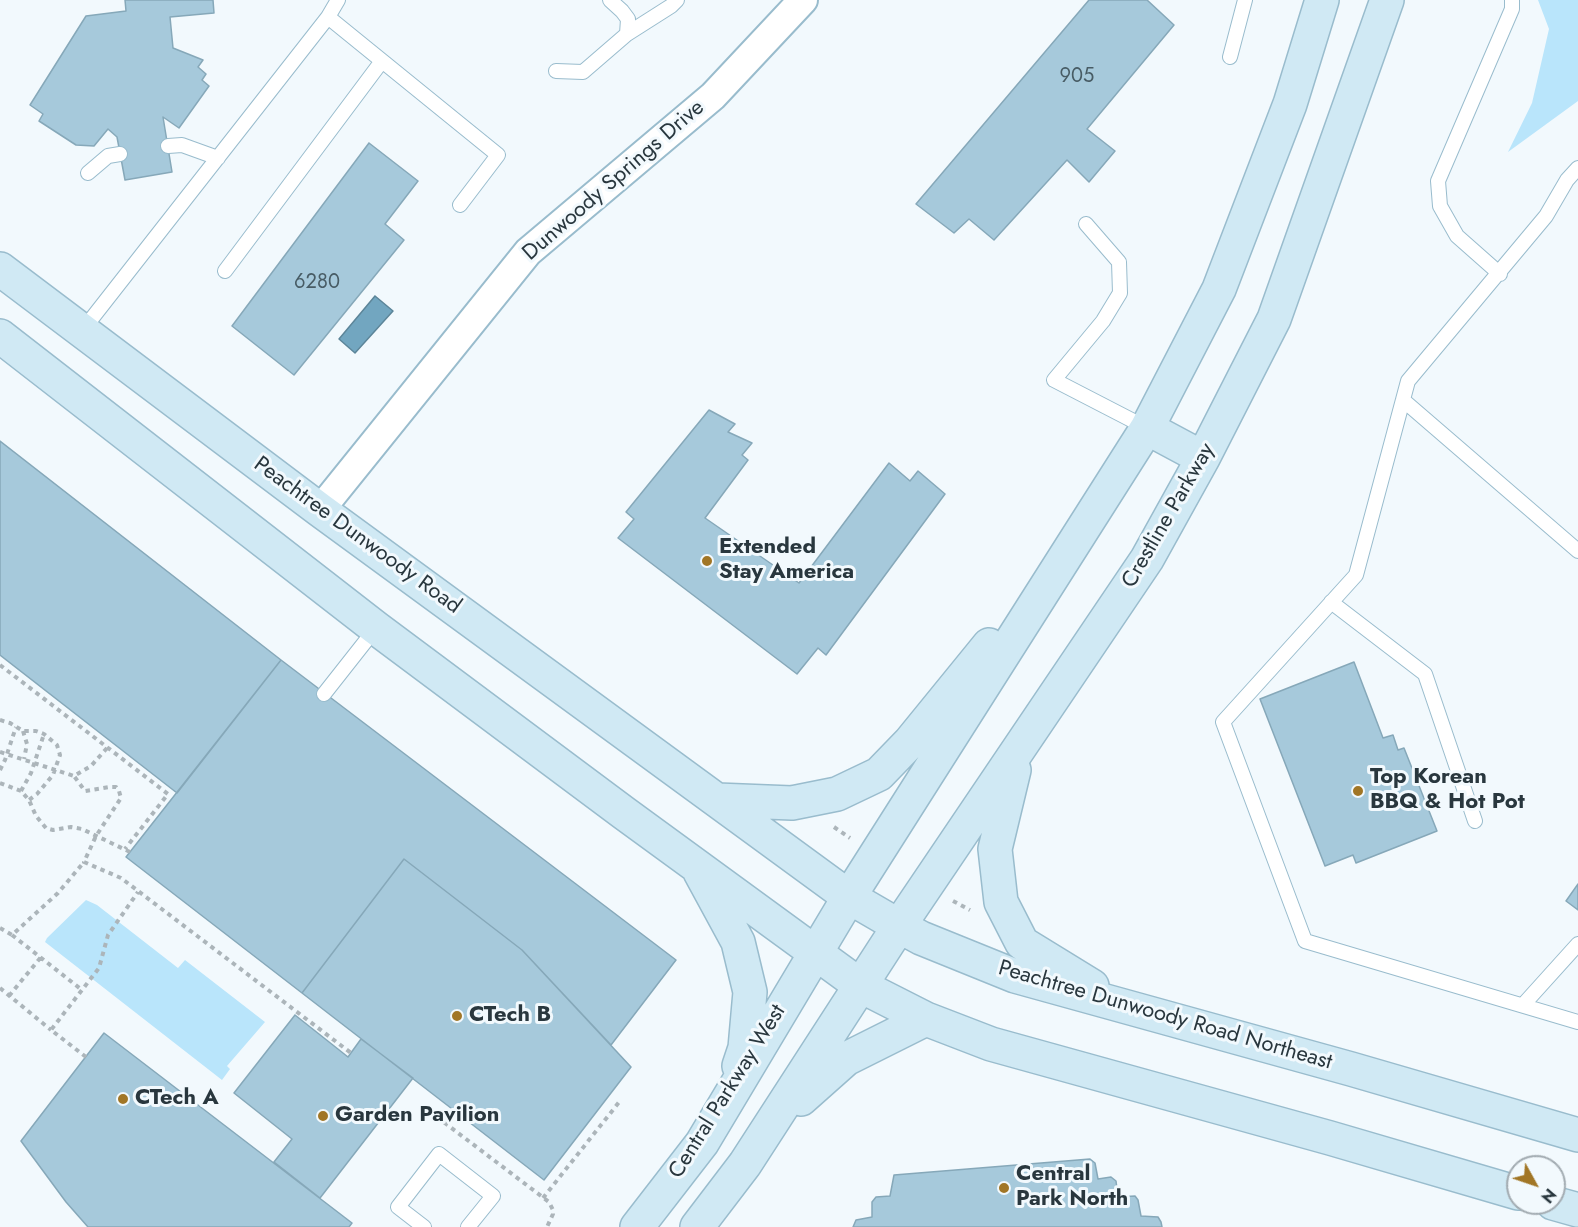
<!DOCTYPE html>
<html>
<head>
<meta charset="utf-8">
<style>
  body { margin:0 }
  #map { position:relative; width:1578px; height:1227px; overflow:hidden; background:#f2f9fd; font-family:Jost,sans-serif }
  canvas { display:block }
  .north { position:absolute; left:1506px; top:1155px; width:60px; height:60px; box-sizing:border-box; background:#f2f9fd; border:2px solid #a2abb1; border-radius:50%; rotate:130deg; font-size:16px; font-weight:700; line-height:24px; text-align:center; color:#29373e }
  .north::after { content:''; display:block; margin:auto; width:21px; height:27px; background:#a17626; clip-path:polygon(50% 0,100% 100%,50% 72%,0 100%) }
</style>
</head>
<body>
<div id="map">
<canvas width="1578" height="1227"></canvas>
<div class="north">N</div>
</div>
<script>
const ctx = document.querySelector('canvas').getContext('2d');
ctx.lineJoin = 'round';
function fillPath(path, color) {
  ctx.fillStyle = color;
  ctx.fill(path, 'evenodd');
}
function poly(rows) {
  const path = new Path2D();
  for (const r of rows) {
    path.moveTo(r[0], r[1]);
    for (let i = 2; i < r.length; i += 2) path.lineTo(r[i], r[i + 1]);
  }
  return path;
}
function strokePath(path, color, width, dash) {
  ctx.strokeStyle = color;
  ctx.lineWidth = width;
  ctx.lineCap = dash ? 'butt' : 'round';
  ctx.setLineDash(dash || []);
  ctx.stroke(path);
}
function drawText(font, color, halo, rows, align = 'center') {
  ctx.font = font + ' Jost,sans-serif';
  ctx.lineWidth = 6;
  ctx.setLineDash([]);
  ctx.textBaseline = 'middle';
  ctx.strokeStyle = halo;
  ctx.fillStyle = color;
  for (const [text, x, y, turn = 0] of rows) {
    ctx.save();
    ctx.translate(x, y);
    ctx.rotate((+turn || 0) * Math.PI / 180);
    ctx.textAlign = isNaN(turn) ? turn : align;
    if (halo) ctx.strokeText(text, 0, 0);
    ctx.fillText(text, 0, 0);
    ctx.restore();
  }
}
fillPath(poly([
  [1538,0,1578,0,1578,101,1508,152,1532,103,1549,29],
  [86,900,97,905,178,968,185,960,265,1022,227,1066,230,1069,222,1080,45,942,47,938]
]), '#b9e5fb');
const water = poly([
  [375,296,393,311,355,353,339,339,375,296]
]);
fillPath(water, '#72a6c0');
strokePath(water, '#5c8599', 1.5);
const building = poly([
  [125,0,213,0,214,13,170,17,173,48,203,60,198,67,206,74,202,80,209,86,179,128,163,117,172,172,125,180,117,137,108,129,94,146,76,145,39,121,43,114,30,105,86,16,126,11,125,0],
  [1089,0,1147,0,1174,25,1087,129,1115,151,1089,182,1067,160,994,240,969,219,954,233,916,204,1089,0],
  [369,143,418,181,385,224,404,240,294,375,232,326,369,143],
  [709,410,735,424,728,432,752,443,742,455,748,460,705,518,799,583,889,463,910,481,918,471,945,494,826,655,818,648,797,674,618,538,634,519,626,512,709,410],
  [0,441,281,660,177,793,0,655,0,441],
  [281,660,676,960,611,1045,522,950,404,859,302,993,126,857,281,660],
  [1354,662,1383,738,1393,735,1398,750,1404,748,1437,831,1356,863,1353,855,1325,866,1260,699,1354,662],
  [404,859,522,950,631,1067,544,1180,302,993,404,859],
  [1578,884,1578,910,1566,901,1578,884],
  [295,1015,348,1057,361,1039,413,1078,320,1198,274,1162,292,1139,234,1093,295,1015],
  [104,1033,352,1223,349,1227,88,1227,66,1202,21,1141,104,1033],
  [1090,1159,1095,1163,1098,1179,1111,1177,1116,1181,1118,1197,1135,1196,1138,1200,1141,1216,1158,1217,1161,1222,1162,1227,853,1227,856,1220,872,1217,872,1202,876,1197,890,1196,894,1175,1090,1159]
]);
fillPath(building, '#a6c9db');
strokePath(building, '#86a8b9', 1.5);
const lane = poly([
  [328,17,498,155,460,205],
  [627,34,671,6,677,0],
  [1230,57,1245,0],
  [556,71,583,72,627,34,628,19,622,11,610,0],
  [168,146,182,145,218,158],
  [1578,168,1567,180,1546,216,1408,381,1356,575,1223,722,1305,941,1578,1022],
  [88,173,108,156,120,154],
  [1086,224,1119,262,1120,293,1103,321,1054,380,1147,428],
  [225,271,382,61],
  [1500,274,1457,236,1440,206,1438,181,1512,9,1512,0],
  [82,331,328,17,338,0],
  [1403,400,1578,551],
  [1331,602,1425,674,1475,821],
  [324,694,376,628],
  [1523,1005,1578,944],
  [424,1227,398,1207,439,1154,493,1196,468,1227]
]);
const street = poly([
  [320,510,528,252,713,96,803,0]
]);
const secondary = poly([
  [0,269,320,510,849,897,899,926,921,938,1015,976,1351,1069,1578,1135],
  [0,336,376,628,624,813,861,986,926,1019,991,1044,1330,1138,1518,1193],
  [1147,428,1203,458],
  [1014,770,995,849,1001,902,1022,943,1092,986],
  [717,800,792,803,837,794,879,774,910,742,989,645],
  [700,872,738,942,750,992,745,1048,739,1066],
  [801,1099,846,1059,926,1019],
  [1553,1203,1578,1210],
  [637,1227,702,1143,849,897,1147,428,1219,289,1290,104,1322,0],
  [697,1227,745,1164,899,926,1147,559,1203,458,1274,319,1387,0]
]);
strokePath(lane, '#99bccd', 16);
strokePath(street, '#99bccd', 32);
strokePath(secondary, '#99bccd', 36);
strokePath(poly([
  [0,665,168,794,125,849],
  [0,720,10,723,23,731,36,731,44,734,57,745,60,755,53,775,37,794,29,800],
  [23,731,27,744,24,759],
  [107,748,91,766,74,776,85,791,109,787,116,787,119,791,121,798,96,836,84,862,121,878,351,1053],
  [0,752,74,776],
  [0,770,5,760,16,727],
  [0,783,21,791,29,800,36,816,46,828,53,830,71,827,82,829,130,852],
  [21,791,31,773,44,734],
  [834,827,850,838],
  [953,901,970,910],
  [0,928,12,935,58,893,84,862],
  [12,935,82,990],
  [0,988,51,1030],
  [9,996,41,957],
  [86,1057,51,1030,99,968,108,935,138,892],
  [437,1117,549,1202,553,1210,553,1214,547,1227],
  [543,1198,620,1101]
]), '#acb5ba', 4, [4.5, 4.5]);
strokePath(lane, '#fff', 14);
strokePath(street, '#fff', 28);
strokePath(secondary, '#d0e9f4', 33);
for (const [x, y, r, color] of [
  [707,561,6,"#a17626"],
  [1358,791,6,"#a17626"],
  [457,1016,6,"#a17626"],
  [123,1099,6,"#a17626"],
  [323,1116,6,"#a17626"],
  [1004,1188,6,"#a17626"]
]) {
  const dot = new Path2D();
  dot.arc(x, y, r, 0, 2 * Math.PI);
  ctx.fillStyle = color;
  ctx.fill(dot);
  strokePath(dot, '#f2f9fd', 2);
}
drawText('20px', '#485c65', null, [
  ["905",1077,77],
  ["6280",317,283]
]);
drawText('22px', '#29373e', '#f2f9fd', [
  ["Dunwoody Springs Drive",614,181,-41],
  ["Crestline Parkway",1169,516,-60],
  ["Peachtree Dunwoody Road",357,536,36],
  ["Peachtree Dunwoody Road Northeast",1165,1016,16],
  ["Central Parkway West",728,1092,-58]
]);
drawText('bold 22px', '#29373e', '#f2f9fd', [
  ["Extended",719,548],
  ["Stay America",719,573],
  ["Top Korean",1370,778],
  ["BBQ & Hot Pot",1370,803],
  ["CTech B",469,1016],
  ["CTech A",135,1099],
  ["Garden Pavilion",335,1116],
  ["Central",1016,1175],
  ["Park North",1016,1200]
], 'left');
</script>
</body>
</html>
